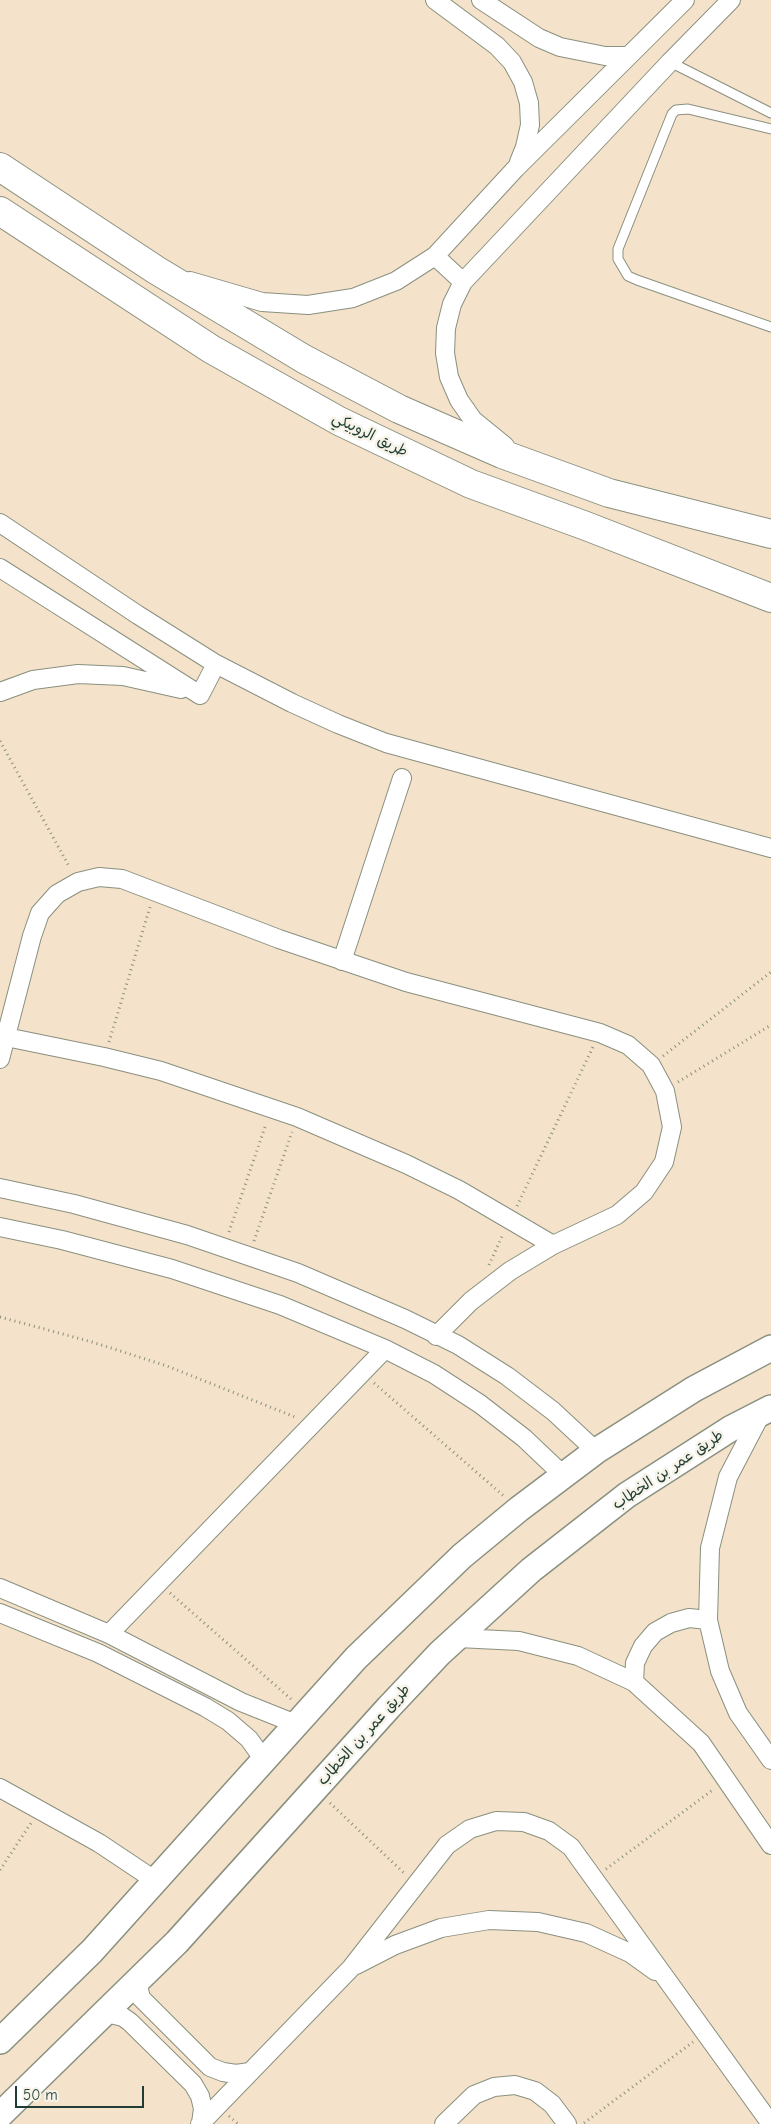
<!DOCTYPE html>
<html>
<head>
<meta charset="utf-8">
<style>
  body { margin:0 }
  #map { position:relative; width:771px; height:2124px; overflow:hidden; background:#f4e2ca; font-family:"Comic Neue",sans-serif }
  canvas { display:block }
  .scale { position:absolute; left:15px; top:2086px; width:129px; height:22px; box-sizing:border-box; border:2px solid #1f3d34; border-top:0; padding-left:6px; font-size:15px; line-height:18px; white-space:nowrap; color:#1f3d34; -webkit-text-stroke:4px #f7f3e8; paint-order:stroke }
</style>
</head>
<body>
<div id="map">
<canvas width="771" height="2124"></canvas>
<div class="scale">50 m</div>
</div>
<script>
const ctx = document.querySelector('canvas').getContext('2d');
ctx.lineJoin = 'round';
function poly(rows) {
  const path = new Path2D();
  for (const r of rows) {
    path.moveTo(r[0], r[1]);
    for (let i = 2; i < r.length; i += 2) path.lineTo(r[i], r[i + 1]);
  }
  return path;
}
function strokePath(path, color, width, dash) {
  ctx.strokeStyle = color;
  ctx.lineWidth = width;
  ctx.lineCap = dash ? 'butt' : 'round';
  ctx.setLineDash(dash || []);
  ctx.stroke(path);
}
function drawText(font, color, halo, rows, align = 'center') {
  ctx.font = font + ' "Comic Neue","Playpen Sans Arabic",sans-serif';
  ctx.lineWidth = 5;
  ctx.setLineDash([]);
  ctx.textBaseline = 'middle';
  ctx.strokeStyle = halo;
  ctx.fillStyle = color;
  for (const [text, x, y, turn = 0] of rows) {
    ctx.save();
    ctx.translate(x, y);
    ctx.rotate((+turn || 0) * Math.PI / 180);
    ctx.textAlign = isNaN(turn) ? turn : align;
    if (halo) ctx.strokeText(text, 0, 0);
    ctx.fillText(text, 0, 0);
    ctx.restore();
  }
}
const lane = poly([
  [670,62,771,113],
  [771,129,688,109,676,110,672,114,618,249,618,259,628,276,637,280,771,327]
]);
const street = poly([
  [435,0,497,46,512,62,523,82,529,103,530,125,525,147,519,162],
  [481,0,539,38,560,47,605,56,628,56],
  [435,256,463,282],
  [190,281,262,302,308,305,353,298,396,281,435,256,516,168,685,0],
  [505,446,473,420,459,400,449,377,445,353,446,328,452,304,463,282,670,62,731,0],
  [0,523,138,615,216,664,292,703,338,724,386,743,771,848],
  [0,568,200,695],
  [0,692,33,680,78,674,123,676,181,689],
  [200,695,216,664],
  [342,961,402,778],
  [6,1037,104,1057,161,1071,297,1117,406,1164,459,1190,553,1245],
  [0,1059,32,936,40,913,57,894,78,882,99,877,122,879,279,939,406,982,600,1033,628,1045,651,1065,665,1091,672,1127,664,1162,644,1192,617,1215,553,1245,510,1271,471,1301,436,1336],
  [0,1188,74,1204,187,1235,298,1273,405,1319,458,1345,507,1376,553,1411,596,1451],
  [0,1227,62,1240,172,1269,280,1305,385,1349,434,1374,480,1404,524,1438,563,1475],
  [762,1412,728,1477,710,1548,708,1620,720,1671,738,1713,771,1760],
  [0,1588,109,1634,241,1702,296,1724],
  [0,1613,98,1653,205,1707,228,1721,249,1739,264,1760],
  [109,1634,385,1349],
  [458,1638,519,1641,578,1656,634,1682,701,1743,771,1845],
  [634,1682,635,1663,643,1646,655,1632,671,1623,689,1618,708,1620],
  [0,1788,99,1843,156,1881],
  [356,1965,395,1945,441,1928,489,1920,538,1922,586,1933,630,1953,655,1971],
  [137,1982,141,1998,210,2067,223,2072,236,2074,250,2072],
  [106,2013,123,2017,130,2022,193,2084,200,2096,203,2109,201,2123],
  [200,2124,351,1968,447,1845,470,1829,496,1821,524,1822,549,1831,571,1847,771,2124],
  [444,2124,474,2095,494,2087,515,2085,535,2091,552,2104,567,2124]
]);
const secondary = poly([
  [0,2041,92,1951,356,1658,462,1556,519,1509,596,1451,694,1389,771,1348],
  [0,2115,177,1942,389,1707,440,1653,531,1570,627,1495,730,1429,771,1408]
]);
const primary = poly([
  [0,167,156,270,304,359,399,409,502,454,609,493,771,534],
  [0,211,211,349,339,421,471,484,586,526,771,598]
]);
strokePath(lane, '#8a907f', 11);
strokePath(street, '#8a907f', 20);
strokePath(secondary, '#8a907f', 28);
strokePath(primary, '#8a907f', 30);
strokePath(poly([
  [0,741,70,868],
  [109,1042,150,907],
  [663,1056,771,972],
  [678,1082,771,1025],
  [517,1206,593,1047],
  [229,1232,266,1124],
  [254,1241,292,1132],
  [489,1265,503,1234],
  [0,1317,92,1342,167,1366,295,1417],
  [374,1383,505,1497],
  [170,1593,291,1699],
  [330,1803,405,1874],
  [606,1869,714,1789],
  [0,1870,31,1823],
  [229,2116,238,2124],
  [584,2123,693,2042]
]), '#8a907f', 3, [1, 4]);
strokePath(lane, '#fff', 9);
strokePath(street, '#fff', 18);
strokePath(secondary, '#fff', 25);
strokePath(primary, '#fff', 28);
drawText('15px', '#1f3d34', '#f7f3e8', [
  ["طريق الروبيكي",370,435,26],
  ["طريق عمر بن الخطاب",668,1470,-34],
  ["طريق عمر بن الخطاب",364,1735,-48]
]);
</script>
</body>
</html>
